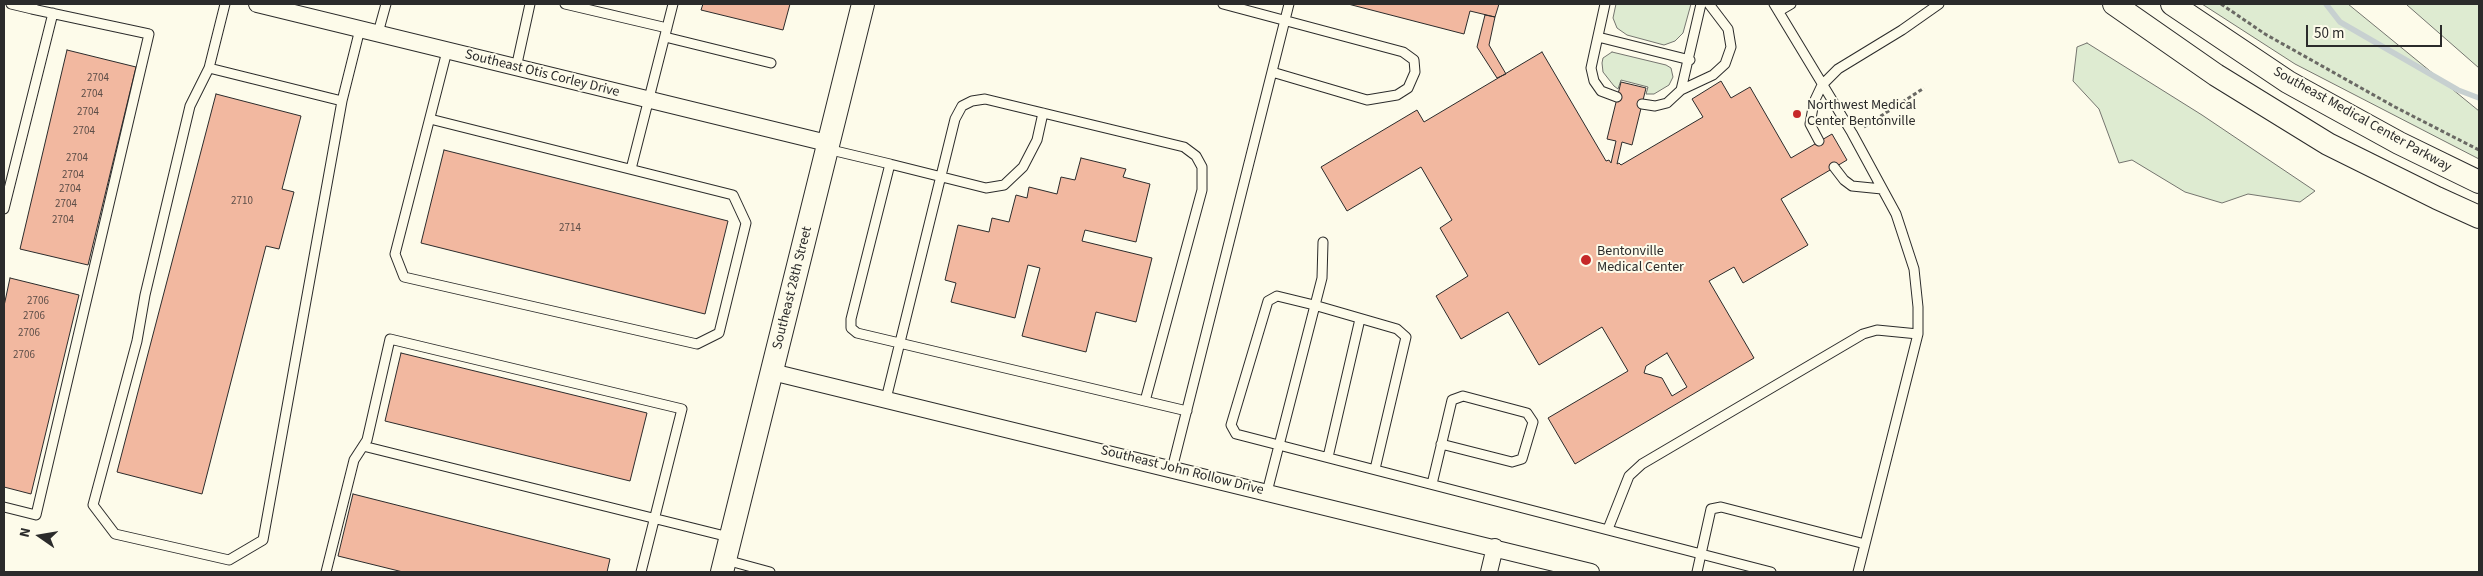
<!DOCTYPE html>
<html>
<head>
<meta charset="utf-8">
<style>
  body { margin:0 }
  #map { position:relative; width:2483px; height:576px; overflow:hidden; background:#fdfbea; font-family:"Source Sans 3",sans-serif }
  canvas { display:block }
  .frame { position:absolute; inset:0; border:5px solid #2b2b2b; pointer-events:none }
  .north { position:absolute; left:15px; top:511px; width:50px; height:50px; -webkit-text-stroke:4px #fdfbea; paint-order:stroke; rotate:283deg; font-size:14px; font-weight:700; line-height:20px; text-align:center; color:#2b2b2b }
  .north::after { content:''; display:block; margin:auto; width:18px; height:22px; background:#2b2b2b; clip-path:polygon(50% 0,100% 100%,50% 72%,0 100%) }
  .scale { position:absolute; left:2306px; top:25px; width:136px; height:22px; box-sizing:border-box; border:2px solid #2b2b2b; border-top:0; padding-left:6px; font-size:15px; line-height:18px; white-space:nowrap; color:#2b2b2b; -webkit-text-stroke:4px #fdfbea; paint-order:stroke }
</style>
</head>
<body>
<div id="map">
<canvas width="2483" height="576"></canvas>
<div class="frame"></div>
<div class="north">N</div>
<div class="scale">50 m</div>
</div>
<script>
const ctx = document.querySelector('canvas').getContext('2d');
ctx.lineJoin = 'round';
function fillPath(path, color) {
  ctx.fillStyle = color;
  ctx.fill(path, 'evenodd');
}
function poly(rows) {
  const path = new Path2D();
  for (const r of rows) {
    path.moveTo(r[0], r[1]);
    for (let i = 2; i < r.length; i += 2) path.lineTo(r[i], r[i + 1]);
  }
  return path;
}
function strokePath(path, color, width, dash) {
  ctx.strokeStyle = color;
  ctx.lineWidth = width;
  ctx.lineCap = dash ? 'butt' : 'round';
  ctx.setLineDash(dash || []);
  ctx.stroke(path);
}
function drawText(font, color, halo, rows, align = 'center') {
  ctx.font = font + ' "Source Sans 3",sans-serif';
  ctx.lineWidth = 4;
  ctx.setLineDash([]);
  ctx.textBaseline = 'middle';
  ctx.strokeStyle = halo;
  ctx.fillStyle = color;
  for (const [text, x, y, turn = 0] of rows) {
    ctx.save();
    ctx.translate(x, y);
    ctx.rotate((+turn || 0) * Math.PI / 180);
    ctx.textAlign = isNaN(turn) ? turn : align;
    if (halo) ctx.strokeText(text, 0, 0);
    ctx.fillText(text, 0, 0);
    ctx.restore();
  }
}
const green = poly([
  [1616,4,1691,4,1683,33,1675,41,1664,45,1627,35,1617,28,1613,18,1616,4],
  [2202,4,2348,4,2479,111,2479,159,2295,64,2202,4],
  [2406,4,2479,4,2479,68,2407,5,2406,4],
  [2087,43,2202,115,2315,191,2300,202,2248,194,2222,203,2185,192,2132,160,2119,163,2099,109,2073,81,2077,47,2087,43],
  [1612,52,1666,65,1671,68,1673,77,1669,85,1654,94,1646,94,1648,87,1621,80,1618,89,1614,86,1603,72,1602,63,1603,58,1612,52]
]);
fillPath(green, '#deebd1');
strokePath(green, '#74746e', 1);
strokePath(poly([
  [2326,4,2340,22,2458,90,2479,98]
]), '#c7d0d0', 5.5);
const building = poly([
  [703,4,790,4,783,30,701,10,703,4],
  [1348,4,1499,4,1495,17,1470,11,1464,34,1348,4],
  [1485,15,1495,17,1489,45,1506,74,1497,78,1477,47,1485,15],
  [67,50,136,67,88,265,20,249,67,50],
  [1542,52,1606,161,1609,160,1611,163,1616,141,1607,139,1621,82,1646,88,1632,145,1622,142,1617,164,1619,163,1621,165,1703,117,1692,99,1721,81,1731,98,1750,87,1791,158,1832,134,1847,160,1781,199,1808,245,1743,283,1734,267,1709,281,1754,358,1575,464,1548,418,1628,371,1602,327,1539,365,1508,312,1461,339,1436,296,1468,276,1440,228,1452,220,1421,167,1347,211,1321,167,1417,110,1424,122,1542,52],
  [1667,353,1687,387,1672,396,1662,378,1644,373,1646,366,1667,353],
  [216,94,301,116,282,189,294,192,279,249,266,246,202,494,117,472,216,94],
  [444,150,728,221,705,314,421,243,444,150],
  [1081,158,1126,169,1123,177,1150,184,1136,242,1085,230,1082,241,1152,258,1136,322,1096,312,1086,352,1022,336,1040,268,1028,265,1015,318,951,302,956,283,945,280,958,225,989,232,992,218,1009,222,1016,195,1027,198,1029,187,1057,194,1061,177,1075,180,1081,158],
  [10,278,79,295,31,494,4,487,4,306,10,278],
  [401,353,647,413,630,481,385,421,401,353],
  [353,494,610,559,607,572,403,572,338,556,353,494]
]);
fillPath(building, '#f2b8a0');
strokePath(building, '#2b2b2b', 1);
const service = poly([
  [11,4,32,9,33,4],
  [225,4,209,68,190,106,145,295,137,341,93,505,115,534,229,560,263,540,342,101,360,29],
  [565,4,667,28],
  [1223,4,1403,52,1414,60,1415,72,1408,88,1397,95,1367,100,1272,72],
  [1605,4,1591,68,1594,81,1601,91,1617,97],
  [1774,4,1852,133,1896,214,1914,269,1918,307,1918,334,1858,572],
  [1779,11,1791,4],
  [378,33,386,4],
  [665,37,771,63],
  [1598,37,1690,60],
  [209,68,342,101],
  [516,68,530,4],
  [1681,90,1713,75,1725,64,1731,47,1728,29,1709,4],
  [1642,104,1655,106,1667,103,1681,90,1701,4],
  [430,119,733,195,746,223,719,333,697,344,404,277,395,254,447,51],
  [1819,141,1810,124,1814,102,1822,85,1838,69,1902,30,1939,4],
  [827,149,890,164,851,319,851,328,857,333,1187,411],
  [890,164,986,188,1004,185,1023,167,1037,140,1043,113],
  [1834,167,1844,180,1852,186,1882,189],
  [631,169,673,4],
  [4,209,53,13],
  [886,399,955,119,962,106,972,101,985,99,1184,147,1196,156,1202,167,1202,190,1145,401],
  [363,446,729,537],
  [1328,457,1360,319],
  [1172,469,1289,4],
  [1375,469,1406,337,1397,329,1314,305,1277,296,1268,301,1231,425,1236,434,1771,572],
  [1432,484,1452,400,1463,396,1527,413,1533,422,1522,459,1512,462,1441,444],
  [1267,492,1322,278,1323,242],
  [4,507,36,515,149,34,32,9],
  [1608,529,1629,476,1642,464,1863,334,1877,330,1918,334],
  [726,560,770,572],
  [326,572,354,460,367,440,390,339,682,409,641,572],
  [1697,572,1711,509,1721,507,1865,544]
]);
const minor = poly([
  [257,4,827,143],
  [772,372,1591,572],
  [1489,572,1495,547]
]);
const secondary = poly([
  [2114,4,2216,75,2328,144,2437,198,2479,217],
  [2172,4,2288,82,2399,143,2479,182],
  [722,572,863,4]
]);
strokePath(service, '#2b2b2b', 11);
strokePath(minor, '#2b2b2b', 18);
strokePath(secondary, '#2b2b2b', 24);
strokePath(poly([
  [2221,4,2265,34,2395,107,2479,150],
  [1864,127,1924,88]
]), '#6a6964', 3, [4, 2.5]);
strokePath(service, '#fdfbea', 9);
strokePath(minor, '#fdfbea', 16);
strokePath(secondary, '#fdfbea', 22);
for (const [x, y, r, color] of [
  [1797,114,5,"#c62828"],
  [1586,260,6,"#c62828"]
]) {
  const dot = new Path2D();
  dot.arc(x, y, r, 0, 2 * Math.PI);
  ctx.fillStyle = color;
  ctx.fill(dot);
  strokePath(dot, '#fdfbea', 2);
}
drawText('11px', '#5d4e48', null, [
  ["2704",98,79],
  ["2704",92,95],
  ["2704",88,113],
  ["2704",84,132],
  ["2704",77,159],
  ["2704",73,176],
  ["2704",70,190],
  ["2710",242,202],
  ["2704",66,205],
  ["2704",63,221],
  ["2714",570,229],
  ["2706",38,302],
  ["2706",34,317],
  ["2706",29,334],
  ["2706",24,356]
]);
drawText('14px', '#2b2b2b', '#fdfbea', [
  ["Southeast Otis Corley Drive",542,74,14],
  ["Southeast Medical Center Parkway",2362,120,29],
  ["Southeast 28th Street",793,288,-76],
  ["Southeast John Rollow Drive",1182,471,14]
]);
drawText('14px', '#2b2b2b', '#fdfbea', [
  ["Northwest Medical",1807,106],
  ["Center Bentonville",1807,122],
  ["Bentonville",1597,252],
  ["Medical Center",1597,268]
], 'left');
</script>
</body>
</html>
